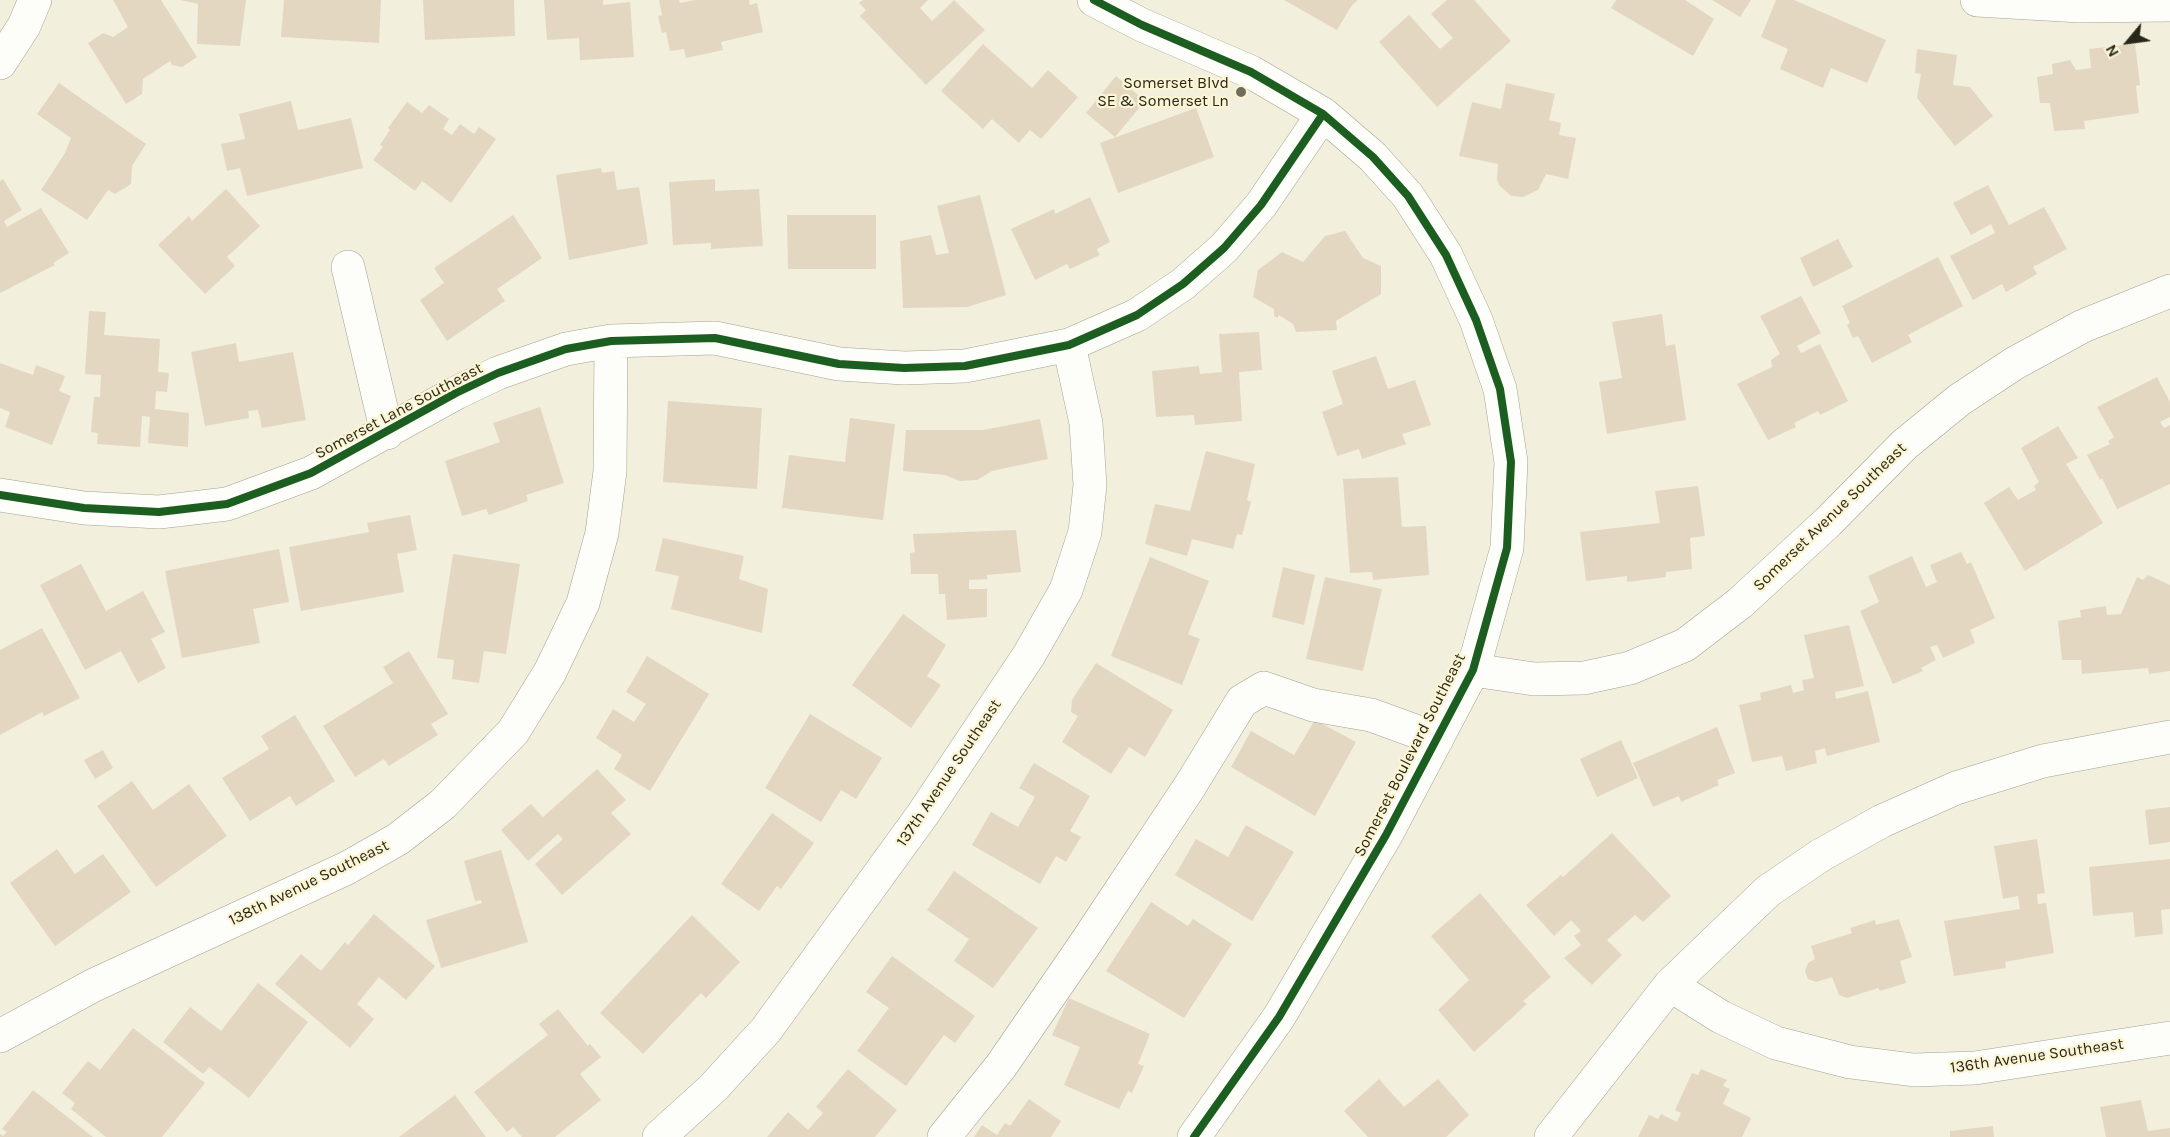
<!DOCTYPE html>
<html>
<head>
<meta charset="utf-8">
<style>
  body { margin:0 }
  #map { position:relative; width:2170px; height:1137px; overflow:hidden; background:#f2efdc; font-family:Karla,sans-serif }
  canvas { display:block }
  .north { position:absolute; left:2098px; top:12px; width:60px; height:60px; -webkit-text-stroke:4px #fbf5d3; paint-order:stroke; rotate:241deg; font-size:16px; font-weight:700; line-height:24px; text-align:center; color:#29271a }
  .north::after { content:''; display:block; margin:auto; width:21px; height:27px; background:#29271a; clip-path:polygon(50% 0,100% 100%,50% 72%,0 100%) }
</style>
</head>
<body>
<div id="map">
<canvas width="2170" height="1137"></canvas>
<div class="north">N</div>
</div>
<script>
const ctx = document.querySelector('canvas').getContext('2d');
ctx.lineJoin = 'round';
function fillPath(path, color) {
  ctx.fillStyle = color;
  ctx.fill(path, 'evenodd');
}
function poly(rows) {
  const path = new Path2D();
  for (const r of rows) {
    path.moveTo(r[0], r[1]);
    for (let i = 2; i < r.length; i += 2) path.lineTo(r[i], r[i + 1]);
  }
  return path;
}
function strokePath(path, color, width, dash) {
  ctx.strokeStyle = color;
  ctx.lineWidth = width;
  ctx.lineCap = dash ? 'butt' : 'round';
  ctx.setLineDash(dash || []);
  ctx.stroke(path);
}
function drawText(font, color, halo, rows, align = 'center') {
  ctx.font = font + ' Karla,sans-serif';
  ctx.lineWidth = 4.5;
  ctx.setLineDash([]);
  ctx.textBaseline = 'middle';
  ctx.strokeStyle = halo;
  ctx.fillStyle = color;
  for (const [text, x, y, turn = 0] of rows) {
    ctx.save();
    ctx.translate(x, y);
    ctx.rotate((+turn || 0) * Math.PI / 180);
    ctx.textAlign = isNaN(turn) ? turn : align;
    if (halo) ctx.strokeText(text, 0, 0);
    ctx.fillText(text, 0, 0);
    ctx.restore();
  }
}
fillPath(poly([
  [113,0,161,0,197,57,182,67,172,65,170,61,143,79,142,94,126,104,88,43,103,33,113,37,128,27],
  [180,0,246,0,240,46,197,44,198,4],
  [284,0,381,0,379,43,281,37],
  [423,0,514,0,515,36,425,40],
  [544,0,603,0,603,5,630,2,634,57,580,60,579,38,547,40],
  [659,0,679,0,680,3,695,0,749,0,750,5,757,3,763,32,721,42,723,50,686,58,684,49,670,51,666,32,662,33,658,16,662,15],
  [863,0,928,0,920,8,932,21,954,0,985,30,926,85,860,16,866,10,859,3],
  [1284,0,1358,0,1352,5,1337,30],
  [1447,0,1474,0,1511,41,1437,107,1379,42,1409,15,1440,49,1453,38,1431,14],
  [1616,0,1685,0,1714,19,1693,56,1611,8],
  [1712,0,1751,0,1740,17],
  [1776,0,1794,0,1886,40,1867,83,1831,68,1823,88,1780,69,1788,49,1761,37],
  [983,44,1032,88,1048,70,1078,97,1041,139,1030,130,1019,143,992,119,983,129,941,91],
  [2135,44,2140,85,2136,86,2139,113,2084,121,2085,129,2054,131,2050,103,2040,103,2037,77,2053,74,2052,64,2070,60,2076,70,2091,68,2089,49],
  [1917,49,1957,55,1953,85,1970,87,1993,116,1955,146,1917,98,1921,74,1915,73],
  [1116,76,1145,101,1115,137,1086,113],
  [59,83,146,144,132,166,131,184,115,194,108,190,87,220,41,190,65,153,71,138,37,114],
  [1506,83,1555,94,1549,120,1561,123,1559,135,1576,138,1568,179,1546,174,1538,190,1523,197,1511,196,1499,185,1497,179,1498,164,1459,156,1472,102,1501,109],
  [291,101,298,130,351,118,363,168,247,196,240,168,227,171,221,144,245,139,239,114],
  [407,102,422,113,429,105,449,119,443,129,452,135,460,124,474,134,479,127,496,139,451,203,422,181,415,191,373,160,383,147,380,145,390,130,388,128],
  [1196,108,1214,157,1118,193,1100,143],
  [601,168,602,173,614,171,617,190,639,187,648,244,569,260,556,175],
  [3,179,22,210,4,221,7,227,41,208,69,253,53,263,55,265,0,293,0,181],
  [715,179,715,191,759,189,763,246,711,249,711,243,673,245,669,182],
  [1988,185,2009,225,2044,207,2067,249,2033,267,2037,274,2006,292,2002,284,1973,300,1950,256,1995,233,1991,224,1971,235,1953,203],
  [226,189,260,226,227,257,235,266,205,294,158,245,189,216,192,221],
  [980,195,1006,295,967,307,903,308,900,241,931,235,936,255,949,253,937,206],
  [1090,197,1110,242,1097,249,1100,255,1070,269,1067,264,1035,280,1011,229,1054,209,1055,214],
  [513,215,542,258,497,289,505,301,447,341,420,300,444,283,434,268],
  [787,215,876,215,876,269,788,269],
  [1345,231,1363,258,1381,266,1381,294,1336,321,1337,330,1296,332,1293,324,1279,315,1277,318,1274,316,1274,309,1253,297,1258,270,1282,252,1303,262,1325,236],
  [1838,239,1853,267,1813,287,1800,258],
  [1938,257,1963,306,1908,335,1912,342,1872,363,1858,336,1853,338,1847,325,1850,323,1842,306],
  [1801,296,1821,333,1797,346,1801,353,1820,344,1848,401,1820,415,1818,411,1794,423,1796,427,1768,440,1737,384,1772,367,1771,360,1780,354,1760,316],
  [89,311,106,312,104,335,160,339,158,372,169,373,167,392,156,391,155,409,189,413,188,447,148,443,150,417,142,416,140,447,97,444,98,433,91,432,94,397,100,397,101,375,85,374],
  [1662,314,1666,346,1675,344,1686,420,1607,434,1599,382,1622,378,1612,322],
  [1259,332,1262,370,1239,372,1242,421,1195,425,1194,415,1156,417,1152,371,1199,366,1200,374,1222,372,1219,334],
  [236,343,239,362,293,352,306,420,262,428,258,410,248,411,249,418,205,426,191,352],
  [1376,356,1388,389,1415,380,1431,425,1402,434,1406,444,1362,459,1359,449,1337,456,1322,412,1343,404,1332,371],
  [0,363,33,375,36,365,65,376,59,391,71,396,52,445,5,427,10,412,0,408],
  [2157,377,2170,402,2170,417,2160,422,2164,428,2170,425,2170,484,2117,509,2102,478,2100,480,2087,455,2110,444,2108,441,2114,437,2097,407],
  [668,401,762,408,757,489,663,482],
  [540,407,564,483,526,495,528,501,489,515,486,509,462,516,445,461,500,442,493,423],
  [850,418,895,424,883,520,782,508,789,455,845,462],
  [1040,419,1048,459,992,471,977,480,960,481,945,475,903,471,906,430,983,430],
  [2058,426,2078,458,2066,464,2103,523,2025,571,1984,503,2009,487,2018,500,2036,490,2034,486,2039,482,2021,448],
  [1206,451,1255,464,1247,500,1251,502,1242,535,1237,534,1233,549,1192,539,1187,556,1145,544,1155,504,1190,511],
  [1398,477,1402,527,1426,526,1429,575,1373,580,1372,572,1350,573,1343,479],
  [1698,486,1705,536,1690,538,1692,569,1666,572,1666,577,1627,582,1627,576,1586,581,1580,532,1660,523,1655,491],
  [410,515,417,550,397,554,404,592,301,611,289,547,369,532,367,523],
  [1016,530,1021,572,987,575,987,579,969,580,969,589,987,589,987,617,947,620,945,594,939,594,938,574,911,574,910,553,915,552,913,534],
  [663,538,744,556,739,579,768,589,762,633,671,609,679,576,655,571],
  [279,549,289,602,253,609,260,643,182,658,165,571],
  [1961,552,1967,564,1971,562,1995,618,1970,630,1975,643,1943,658,1937,645,1930,647,1936,660,1921,668,1923,671,1893,684,1860,611,1879,602,1868,576,1912,556,1926,587,1937,582,1930,565],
  [453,554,520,564,506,654,484,651,479,683,452,679,454,660,437,658],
  [1150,557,1209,581,1188,634,1200,639,1182,685,1111,656],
  [81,564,106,611,143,591,165,632,151,639,166,668,138,683,121,651,85,670,40,585],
  [1283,567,1315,575,1304,625,1272,617],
  [2148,575,2170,585,2170,671,2149,674,2148,668,2082,674,2081,660,2062,660,2058,621,2081,617,2080,610,2106,606,2107,615,2121,614,2137,577,2143,580],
  [1325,577,1382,589,1363,671,1306,659],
  [903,614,946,645,927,676,941,685,911,728,852,685],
  [1849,625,1864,686,1835,692,1836,699,1868,691,1880,742,1827,756,1825,748,1815,751,1817,763,1786,771,1782,756,1752,762,1739,705,1761,700,1760,693,1791,685,1793,693,1804,690,1802,680,1814,678,1804,635],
  [42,628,80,698,44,716,42,712,0,735,0,650],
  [409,651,448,714,431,724,438,735,389,766,384,759,355,777,323,726,393,683,383,667],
  [647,656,709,694,650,791,614,769,622,755,596,738,613,709,634,722,646,704,626,692],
  [1096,663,1173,710,1145,757,1129,747,1111,774,1062,742,1078,716,1071,712,1072,700],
  [810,714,882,758,856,799,841,790,821,822,765,788],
  [295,715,335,781,296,806,290,796,250,821,222,778,269,749,261,736],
  [1315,720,1356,742,1315,816,1231,767,1251,731,1294,755],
  [1717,727,1735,773,1717,780,1719,785,1681,802,1679,796,1653,807,1633,763],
  [1621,740,1638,778,1597,797,1580,759],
  [103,750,113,768,95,779,84,760],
  [1034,763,1090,796,1070,831,1081,837,1066,862,1056,856,1040,884,972,845,991,812,1018,827,1035,797,1019,788],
  [597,769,626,800,611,813,631,834,562,895,535,864,563,839,558,834,528,861,501,830,531,804,543,817],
  [132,781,153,810,189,784,227,836,156,887,97,806],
  [2170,807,2170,842,2149,845,2145,810],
  [772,813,814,843,781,889,777,886,759,911,721,884],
  [1246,825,1294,852,1252,921,1175,875,1196,839,1228,857],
  [1612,833,1671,896,1643,922,1635,915,1607,940,1622,955,1592,985,1564,958,1581,945,1574,936,1581,931,1571,920,1554,936,1526,905,1561,875,1563,877],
  [2037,839,2045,893,2037,894,2038,904,2046,903,2054,953,2005,962,2006,968,1954,976,1944,921,2020,909,2018,896,2003,899,1994,846],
  [57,849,75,874,103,854,131,892,55,946,10,883],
  [501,850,528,942,441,968,426,920,482,903,481,900,475,901,464,861],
  [2170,859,2170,909,2161,910,2163,934,2135,937,2133,912,2093,916,2089,867],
  [954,871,1038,928,993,988,954,961,969,939,927,910],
  [1480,893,1551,977,1523,1001,1527,1004,1474,1052,1438,1010,1469,980,1431,936],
  [1151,902,1188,926,1193,919,1232,944,1184,1018,1106,971],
  [374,914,435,966,406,1000,379,977,357,1004,374,1019,350,1048,275,984,301,954,321,971,345,942,348,945],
  [692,915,740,962,706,998,701,993,643,1054,600,1013],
  [1899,919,1912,957,1900,961,1906,983,1880,991,1878,988,1847,998,1839,995,1832,977,1816,982,1808,979,1805,971,1808,963,1815,959,1811,946,1852,933,1850,928,1875,920,1876,925],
  [892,956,975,1016,955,1043,944,1035,906,1086,857,1051,889,1008,866,992],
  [258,983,308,1022,249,1098,209,1067,203,1074,163,1042,190,1007,221,1031],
  [1069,998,1150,1034,1138,1064,1144,1066,1132,1093,1128,1091,1119,1109,1064,1085,1080,1047,1052,1035],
  [558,1009,588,1046,590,1044,601,1057,580,1074,601,1100,555,1137,522,1137,513,1127,507,1132,474,1092,548,1035,539,1024],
  [133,1028,205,1083,162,1137,106,1137,71,1109,75,1103,62,1093,88,1061,100,1070],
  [848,1069,897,1110,875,1137,767,1137,788,1112,808,1130,823,1113,816,1107],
  [1701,1069,1727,1080,1723,1086,1730,1089,1723,1104,1751,1118,1742,1137,1638,1137,1649,1115,1658,1119,1661,1114,1677,1122,1681,1113,1675,1110,1692,1073,1698,1075],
  [1379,1079,1404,1107,1438,1079,1469,1115,1446,1137,1368,1137,1344,1111],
  [33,1090,93,1137,0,1137,0,1134,3,1136,7,1132,2,1129],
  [455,1095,486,1137,399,1137],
  [1029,1099,1061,1121,1051,1137,974,1137,982,1125,997,1135,1005,1123,1010,1126],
  [2141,1100,2148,1131,2170,1128,2170,1137,2106,1137,2100,1107],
  [1993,1126,1994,1137,1950,1137,1950,1131]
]), '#e3d7c2');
const minor = poly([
  [1094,0,1142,25,1251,72,1323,114,1373,157,1408,196,1446,255,1476,320,1500,389,1511,462,1507,548,1473,670,1386,835,1279,1017,1194,1137],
  [1977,0,2080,6,2169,5],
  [0,63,24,26,35,0],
  [348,267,387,433],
  [0,495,84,508,159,512,227,504,311,473,456,393,498,373,566,349,611,341,715,338,839,364,904,368,965,366,1069,345,1137,315,1183,284,1224,248,1261,205,1323,114],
  [1473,670,1534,679,1584,678,1630,668,1685,645,1740,603,1828,522,1904,445,1959,400,2015,363,2083,326,2170,291],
  [1670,985,1721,1017,1776,1043,1850,1062,1914,1070,1975,1068,2170,1038],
  [0,1036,94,985,347,868,398,839,443,804,513,732,550,672,583,603,602,533,610,471,611,341],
  [659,1137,713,1088,766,1030,923,814,1029,655,1066,590,1085,532,1090,485,1086,423,1069,345],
  [944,1137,1001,1066,1085,944,1190,786,1242,701,1264,688,1313,705,1371,715,1437,739],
  [1551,1137,1670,985,1768,891,1821,855,1882,821,1956,788,2043,761,2170,737]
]);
strokePath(minor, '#a4a294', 34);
strokePath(minor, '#fdfdfa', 33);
strokePath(poly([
  [1094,0,1142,25,1251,72,1323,114,1373,157,1408,196,1446,255,1476,320,1500,389,1511,462,1507,548,1473,670,1386,835,1279,1017,1194,1137],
  [0,495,84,508,159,512,227,504,311,473,456,393,498,373,566,349,611,341,715,338,839,364,904,368,965,366,1069,345,1137,315,1183,284,1224,248,1261,205,1323,114]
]), '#1b5e20', 8);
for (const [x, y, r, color] of [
  [1241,92,6,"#6f6d5e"]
]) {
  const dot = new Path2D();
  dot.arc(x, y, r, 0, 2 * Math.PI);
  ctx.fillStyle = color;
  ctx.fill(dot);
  strokePath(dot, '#fbf5d3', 2);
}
drawText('16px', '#29271a', '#fbf5d3', [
  ["Somerset Blvd",1229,83],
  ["SE & Somerset Ln",1229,101]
], 'right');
drawText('16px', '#29271a', '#fbf5d3', [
  ["Somerset Lane Southeast",399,411,-28],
  ["Somerset Avenue Southeast",1830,517,-44],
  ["Somerset Boulevard Southeast",1410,755,-63],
  ["137th Avenue Southeast",949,773,-56],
  ["138th Avenue Southeast",309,883,-26],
  ["136th Avenue Southeast",2037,1056,-8]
]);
</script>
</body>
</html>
